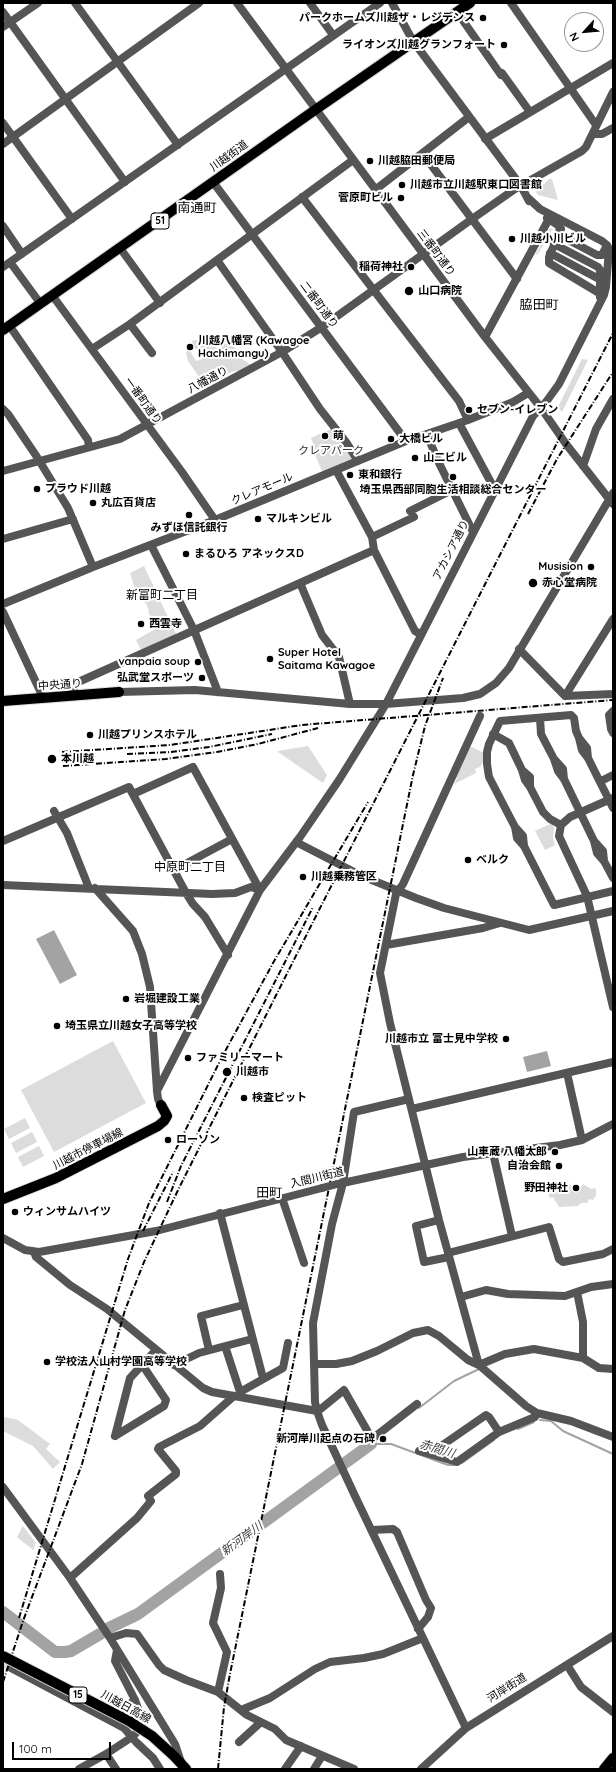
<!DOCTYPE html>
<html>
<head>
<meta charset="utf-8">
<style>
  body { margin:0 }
  #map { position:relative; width:616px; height:1772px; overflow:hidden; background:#fff; font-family:Quicksand,sans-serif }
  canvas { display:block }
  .frame { position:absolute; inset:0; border:4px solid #000; pointer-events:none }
  .north { position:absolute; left:564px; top:12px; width:40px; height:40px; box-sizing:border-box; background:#fff; border:1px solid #999; border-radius:50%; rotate:243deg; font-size:11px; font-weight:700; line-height:16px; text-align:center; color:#000 }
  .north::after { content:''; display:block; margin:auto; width:14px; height:18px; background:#000; clip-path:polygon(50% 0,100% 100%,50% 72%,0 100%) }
  .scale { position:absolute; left:12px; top:1742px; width:99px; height:18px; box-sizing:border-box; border:2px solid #000; border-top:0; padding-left:5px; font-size:12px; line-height:14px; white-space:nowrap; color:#000; -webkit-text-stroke:3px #fff; paint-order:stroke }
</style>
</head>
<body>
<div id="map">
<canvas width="616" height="1772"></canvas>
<div class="frame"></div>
<div class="north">N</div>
<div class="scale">100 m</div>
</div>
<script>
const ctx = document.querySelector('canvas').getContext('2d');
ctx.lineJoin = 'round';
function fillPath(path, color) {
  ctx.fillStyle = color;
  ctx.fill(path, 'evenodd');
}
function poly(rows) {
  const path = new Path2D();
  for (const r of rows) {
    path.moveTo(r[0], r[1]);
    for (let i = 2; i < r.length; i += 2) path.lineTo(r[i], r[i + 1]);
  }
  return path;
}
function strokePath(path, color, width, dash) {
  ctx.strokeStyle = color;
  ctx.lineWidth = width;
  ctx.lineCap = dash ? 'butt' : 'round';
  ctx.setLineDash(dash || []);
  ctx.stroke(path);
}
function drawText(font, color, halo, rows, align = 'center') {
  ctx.font = font + ' Quicksand,"Noto Sans JP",sans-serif';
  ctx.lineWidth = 4;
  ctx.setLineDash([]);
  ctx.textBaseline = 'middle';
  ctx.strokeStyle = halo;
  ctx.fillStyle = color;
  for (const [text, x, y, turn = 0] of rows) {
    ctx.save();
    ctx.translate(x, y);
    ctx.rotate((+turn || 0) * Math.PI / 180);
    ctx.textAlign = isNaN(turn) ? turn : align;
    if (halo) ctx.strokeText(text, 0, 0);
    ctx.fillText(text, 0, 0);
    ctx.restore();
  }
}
fillPath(poly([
  [549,179,552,179,558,200,538,195,536,192],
  [550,228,556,231,552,230,538,254,535,255],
  [195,340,211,344,218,349,230,340,233,343,238,356,251,365,241,371,234,371,207,383,202,381,188,361,186,353,189,349,196,361,202,359,202,353,198,349,194,349,193,347,192,341],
  [582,359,588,360,562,412,558,407],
  [333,428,355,459,322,471,313,450,315,449,311,438],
  [144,566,177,636,142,652,136,640,157,628,148,612,149,611,146,603,144,603,140,596,137,596,130,573],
  [308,746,327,775,323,783,278,752,278,751],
  [470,746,484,753,484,761,480,767,475,769,476,773,454,784,457,778,454,776],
  [552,823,554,828,553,837,555,845,545,850,535,831],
  [113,1041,146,1103,54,1152,21,1090],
  [25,1118,30,1128,9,1139,4,1129],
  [32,1132,37,1142,16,1153,11,1143],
  [39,1146,44,1156,23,1167,18,1157],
  [558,1183,563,1185,569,1183,574,1190,579,1189,583,1184,591,1189,596,1188,596,1196,593,1200,589,1199,587,1203,581,1203,578,1206,559,1207,553,1197,550,1198,548,1194,549,1190],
  [5,1417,18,1420,50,1444,46,1449,60,1462,53,1469,33,1446,3,1431,3,1420],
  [23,1526,36,1543,33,1550,17,1537]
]), '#dcdcdc');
fillPath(poly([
  [54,930,77,975,60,984,36,939],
  [547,1051,551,1066,527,1072,523,1057]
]), '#a3a3a3');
strokePath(poly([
  [419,1408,454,1381,479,1369],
  [540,1420,551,1421,563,1431,613,1454],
  [518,1429,534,1422],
  [371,1444,376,1441],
  [372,1444,391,1444,448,1465,456,1465],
  [462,1463,494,1440]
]), '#a3a3a3', 2);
strokePath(poly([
  [3,1612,55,1652,65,1652,71,1651,100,1634],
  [109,1628,138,1614,371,1444]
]), '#a3a3a3', 12);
strokePath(poly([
  [3,1664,11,1668]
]), '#d9d9d9', 8, [8, 4]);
const major = poly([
  [3,330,315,110,470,3],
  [3,701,119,692],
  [3,1199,56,1178,158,1126,164,1121,167,1116,161,1105],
  [152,1736,174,1756,186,1769],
  [604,1769,613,1758]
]);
strokePath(major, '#dbdbdb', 12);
strokePath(poly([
  [75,3,178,145],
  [237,3,485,337,541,408,566,444,613,504],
  [310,3,333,35],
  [392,3,413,41,521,186,529,201],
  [511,3,596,125],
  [3,12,125,182],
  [457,12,501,75,502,73,530,112],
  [3,27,38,3],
  [3,123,72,219],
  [593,134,602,134,613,128],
  [485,139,613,63],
  [3,144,199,3],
  [423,154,517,279],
  [213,182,406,441],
  [375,190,469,117],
  [302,197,459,401,468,420],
  [547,218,559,226,560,233],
  [3,226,22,254],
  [561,229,549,257,549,263,599,293],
  [559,235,597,255,602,255,607,245],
  [554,244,598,267,600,270,600,297],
  [120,248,160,303],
  [550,253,599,279],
  [217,260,282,352,320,409,346,442,358,461],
  [10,262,40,303],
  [3,267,380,3],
  [52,295,182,472,215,520],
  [130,324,152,353],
  [9,325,88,440,89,447],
  [485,337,551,215],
  [92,349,130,324,353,160],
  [3,409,8,414,37,457,68,508,93,567],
  [459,423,495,490],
  [427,435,439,463,473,532],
  [583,466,596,429,613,399],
  [336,470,372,537,374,550,415,631,420,634],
  [3,471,120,439,282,352,322,327,472,219,515,189,582,151,586,147,613,92],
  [410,511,452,490],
  [372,537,414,517],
  [3,539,73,519],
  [151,545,194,630,218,692],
  [300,583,322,635,339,657,350,704],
  [3,604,93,567,215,520,406,441,468,420,513,402,528,393],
  [3,612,41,693,41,698],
  [519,649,565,696,613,694],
  [119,692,195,690,350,704,386,704,463,698,480,694,496,683,509,668,613,493],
  [71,696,76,683,374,550],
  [565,696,613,619],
  [613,711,609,715,611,729,613,733],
  [540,718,541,734,554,759],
  [493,734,509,743,522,770,525,780,530,787,530,777,522,770],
  [588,758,587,748,579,738,582,750,588,758,613,808],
  [564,779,563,769,554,759,558,771,564,779,594,841],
  [601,781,613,775],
  [530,787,543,812,550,819,561,825],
  [133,794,193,767,260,890],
  [613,798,570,817,561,825,559,836,587,896,613,1007],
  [54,811,67,833,89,888],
  [515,827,489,777,487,764,487,752,489,744,500,721,571,715,574,718,576,731,579,738],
  [3,841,129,787,186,893,193,904,205,917,228,955],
  [296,842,362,876,416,898,444,908,529,930,613,911],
  [524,846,523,836,515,827,517,838,524,846,554,905,613,891],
  [604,861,603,851,594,841,597,853,604,861,613,878],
  [174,870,232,839],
  [3,885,212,894,235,893,251,887,260,890],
  [95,888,133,931,142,954,150,987,157,1091,158,1099,161,1105],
  [386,945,483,928,500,923],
  [567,1073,582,1140],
  [157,1091,260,890,300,837,339,780,386,704,533,416,546,402,559,384,604,295,606,287,609,249,607,245,602,241,540,209,527,197],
  [409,1099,354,1112,343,1183,332,1224,313,1323,315,1402,317,1411,322,1425,355,1496,466,1728],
  [412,1109,613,1062],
  [493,1153,512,1236],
  [338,1184,463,1157,560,1145,582,1140,613,1124],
  [282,1198,304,1263],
  [220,1213,263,1378],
  [439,1220,416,1226,424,1262,449,1257],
  [3,1238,25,1250,39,1252,156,1231,322,1188],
  [34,1252,36,1257,70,1285,107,1309,203,1388,212,1392,317,1411],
  [448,1253,549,1227,559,1259,563,1262,603,1254,613,1249],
  [577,1292,583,1322,583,1358],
  [461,1297,486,1290,508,1294,565,1296,591,1287,613,1284],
  [225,1346,240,1392],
  [209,1350,201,1316,243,1305],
  [314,1364,336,1364,352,1361,377,1351,413,1333,428,1330,439,1336,468,1360,479,1365,526,1406,537,1413,571,1421,613,1437],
  [174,1365,199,1353,252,1339],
  [479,1365,439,1220,390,1023,380,973,396,894,403,884,480,716],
  [479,1365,505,1354,534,1349,583,1358,599,1368,613,1369],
  [240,1397,240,1392,283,1368,288,1343],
  [317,1412,344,1390,372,1439,417,1404],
  [115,1436,164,1406,166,1400,143,1366],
  [115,1436,130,1378,156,1350],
  [419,1451,457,1462,499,1432,535,1417,537,1413],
  [431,1453,486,1415,489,1417,499,1432],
  [3,1487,70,1578,110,1638,175,1744,181,1762],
  [372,1530,393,1529,397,1532,426,1600,431,1608,428,1617,418,1629],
  [70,1578,137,1518,151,1501,148,1496,176,1474,176,1471,158,1449,159,1447,200,1426,234,1396],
  [110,1638,126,1633,137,1634,159,1665,164,1670,186,1680,218,1692,247,1715,275,1729,286,1740,354,1769],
  [567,1665,581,1687,613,1712],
  [11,1668,124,1728,136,1742,153,1758,160,1769],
  [218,1692,227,1652,213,1623,221,1588,220,1574],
  [241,1710,270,1698,315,1669,330,1662,364,1658,383,1654,423,1638],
  [112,1717,135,1700],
  [239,1742,261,1722],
  [106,1754,116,1769],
  [79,1769,106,1754,132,1737,141,1728,142,1720,135,1700,115,1661,117,1650],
  [285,1769,301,1746],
  [314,1769,322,1756],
  [421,1769,466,1728,613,1636]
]), '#555', 8);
strokePath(major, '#000', 10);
strokePath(poly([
  [528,514,557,459,613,372],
  [62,752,170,745,302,725,613,700],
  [127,754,171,752,209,747,272,734],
  [63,766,166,759,217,752,258,744,318,728],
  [167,1202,181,1166,313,907],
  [143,1231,173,1172],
  [19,1618,128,1259,149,1203,222,1057,273,963,368,802],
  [3,1682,23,1621,82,1464,125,1310,144,1262,179,1188,316,916,613,333],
  [218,1769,224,1707,230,1674,413,775,425,726,443,678]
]), '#000', 2, [6, 2, 1, 2]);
const majorBridge = poly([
  [3,1656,129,1721,152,1736]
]);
strokePath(majorBridge, '#dbdbdb', 12, []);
strokePath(poly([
  [322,1188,337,1184]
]), '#555', 8);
strokePath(majorBridge, '#000', 10);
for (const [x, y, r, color] of [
  [483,18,4,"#000"],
  [504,45,4,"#000"],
  [370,161,4,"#000"],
  [402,185,4,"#000"],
  [401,198,4,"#000"],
  [512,239,4,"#000"],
  [411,267,4,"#000"],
  [409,291,5,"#000"],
  [190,347,4,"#000"],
  [469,410,4,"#000"],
  [325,436,4,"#000"],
  [391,439,4,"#000"],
  [415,458,4,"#000"],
  [350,475,4,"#000"],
  [453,477,4,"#000"],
  [37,489,4,"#000"],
  [93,503,4,"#000"],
  [189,515,4,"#000"],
  [258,519,4,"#000"],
  [186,554,4,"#000"],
  [591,567,4,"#000"],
  [533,583,5,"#000"],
  [141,624,4,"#000"],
  [270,659,4,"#000"],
  [198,662,4,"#000"],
  [202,678,4,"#000"],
  [90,735,4,"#000"],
  [52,759,5,"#000"],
  [468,860,4,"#000"],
  [303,877,4,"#000"],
  [126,999,4,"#000"],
  [57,1026,4,"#000"],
  [506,1039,4,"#000"],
  [188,1058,4,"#000"],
  [227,1072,5,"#000"],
  [244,1098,4,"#000"],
  [168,1140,4,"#000"],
  [555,1152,4,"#000"],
  [559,1166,4,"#000"],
  [576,1188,4,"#000"],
  [15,1212,4,"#000"],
  [47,1362,4,"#000"],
  [383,1439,4,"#000"]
]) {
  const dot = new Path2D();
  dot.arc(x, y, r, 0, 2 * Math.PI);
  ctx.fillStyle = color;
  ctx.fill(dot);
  strokePath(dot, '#fff', 1.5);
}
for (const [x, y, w] of [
  [160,221,18],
  [78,1695,18]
]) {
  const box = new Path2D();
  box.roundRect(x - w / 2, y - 8, w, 16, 3);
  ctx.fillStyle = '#fff';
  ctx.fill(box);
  strokePath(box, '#000', 1);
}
drawText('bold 10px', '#000', null, [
  ["51",160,221],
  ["15",78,1695]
]);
drawText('bold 11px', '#000', '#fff', [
  ["パークホームズ川越ザ・レジデンス",475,18,"right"],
  ["ライオンズ川越グランフォート",496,45,"right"],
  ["川越脇田郵便局",378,161],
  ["川越市立川越駅東口図書館",410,185],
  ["菅原町ビル",393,198,"right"],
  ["川越小川ビル",520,239],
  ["稲荷神社",403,267,"right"],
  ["山口病院",418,291],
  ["川越八幡宮 (Kawagoe",198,341],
  ["Hachimangu)",198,354],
  ["セブン-イレブン",477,410],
  ["萌",333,436],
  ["大橋ビル",399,439],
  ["山二ビル",423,458],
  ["東和銀行",358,475],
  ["プラウド川越",45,489],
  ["埼玉県西部同胞生活相談総合センター",453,490,"center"],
  ["丸広百貨店",101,503],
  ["マルキンビル",266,519],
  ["みずほ信託銀行",189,528,"center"],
  ["まるひろ アネックスD",194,554],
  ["Musision",583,567,"right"],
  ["赤心堂病院",542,583],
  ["西雲寺",149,624],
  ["Super Hotel",278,653],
  ["Saitama Kawagoe",278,666],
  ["vanpaia soup",190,662,"right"],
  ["弘武堂スポーツ",194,678,"right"],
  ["川越プリンスホテル",98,735],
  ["本川越",61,759],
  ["ベルク",476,860],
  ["川越乗務管区",311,877],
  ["岩堀建設工業",134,999],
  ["埼玉県立川越女子高等学校",65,1026],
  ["川越市立 富士見中学校",498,1039,"right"],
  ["ファミリーマート",196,1058],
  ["川越市",236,1072],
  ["検査ピット",252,1098],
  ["ローソン",176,1140],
  ["山車蔵 八幡太郎",547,1152,"right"],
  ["自治会館",551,1166,"right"],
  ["野田神社",568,1188,"right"],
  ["ウィンサムハイツ",23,1212],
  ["学校法人山村学園高等学校",55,1362],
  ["新河岸川起点の石碑",375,1439,"right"]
], 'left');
drawText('11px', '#000', '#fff', [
  ["川越街道",229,156,-36],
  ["三番町通り",436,253,53],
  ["二番町通り",319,305,53],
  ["八幡通り",208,380,-28],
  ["一番町通り",143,401,54],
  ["クレアモール",262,489,-23],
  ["アカシア通り",451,550,-63],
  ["中央通り",60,685,-4],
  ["川越市停車場線",88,1149,-27],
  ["入間川街道",317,1178,-14],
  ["河岸街道",507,1688,-32],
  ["川越日高線",126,1707,29]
]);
drawText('11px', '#333', '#fff', [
  ["クレアパーク",331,451]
]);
drawText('12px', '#000', '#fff', [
  ["新富町二丁目",162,595],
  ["中原町二丁目",190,867]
]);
drawText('italic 12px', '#444', '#fff', [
  ["赤間川",437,1449,17],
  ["新河岸川",242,1539,-36]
]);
drawText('13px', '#000', '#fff', [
  ["南通町",197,208],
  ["脇田町",539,305],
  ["田町",269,1193]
]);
</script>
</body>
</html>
